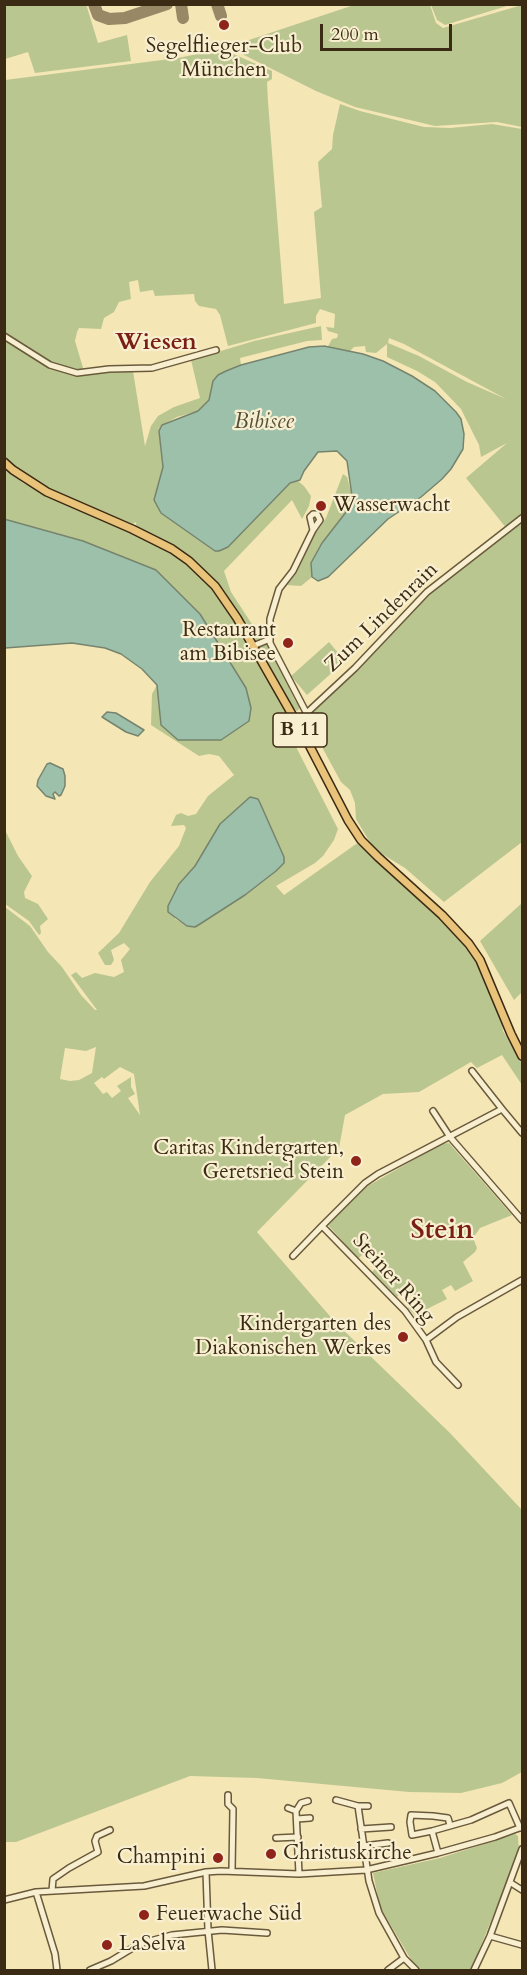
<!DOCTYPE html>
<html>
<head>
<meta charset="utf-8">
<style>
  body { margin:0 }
  #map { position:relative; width:527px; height:1975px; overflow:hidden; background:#f5e6b6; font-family:Cardo,serif }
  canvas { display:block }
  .frame { position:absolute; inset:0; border:6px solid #3c2b14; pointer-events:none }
  .scale { position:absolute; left:320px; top:24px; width:132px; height:27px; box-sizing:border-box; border:3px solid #3c2b14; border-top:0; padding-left:8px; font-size:18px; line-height:21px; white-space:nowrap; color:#3c2b14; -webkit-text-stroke:4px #f8efd0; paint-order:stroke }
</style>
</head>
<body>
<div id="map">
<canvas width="527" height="1975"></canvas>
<div class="frame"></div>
<div class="scale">200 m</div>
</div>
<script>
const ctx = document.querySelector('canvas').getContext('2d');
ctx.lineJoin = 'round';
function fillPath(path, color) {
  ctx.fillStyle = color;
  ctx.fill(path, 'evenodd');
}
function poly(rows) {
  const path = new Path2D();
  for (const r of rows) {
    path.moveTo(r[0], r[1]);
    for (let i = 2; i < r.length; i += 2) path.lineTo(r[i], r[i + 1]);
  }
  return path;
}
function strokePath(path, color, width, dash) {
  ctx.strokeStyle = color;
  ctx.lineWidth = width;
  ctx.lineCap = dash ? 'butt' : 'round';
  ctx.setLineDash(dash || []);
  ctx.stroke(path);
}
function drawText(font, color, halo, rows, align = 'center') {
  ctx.font = font + ' Cardo,serif';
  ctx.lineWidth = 4.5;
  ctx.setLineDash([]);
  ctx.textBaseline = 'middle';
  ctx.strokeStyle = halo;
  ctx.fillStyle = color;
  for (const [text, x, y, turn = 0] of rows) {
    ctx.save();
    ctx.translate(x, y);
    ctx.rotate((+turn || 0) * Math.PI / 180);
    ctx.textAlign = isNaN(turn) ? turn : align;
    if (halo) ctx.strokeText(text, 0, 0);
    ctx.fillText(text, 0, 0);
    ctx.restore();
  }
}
fillPath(poly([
  [86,4,98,43,127,35,131,61,35,73,28,52,5,59,5,5],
  [357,4,430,5,436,23,443,28,522,5,522,127,497,122,435,126,355,107,316,91,228,47],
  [431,5,432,4,510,5,445,25,437,20],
  [222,49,272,71,272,79,267,82,268,102,284,304,321,298,314,212,322,207,318,162,332,149,333,135,340,104,360,111,424,127,450,128,492,124,522,129,522,515,507,529,466,478,507,443,481,457,479,445,461,409,435,382,417,371,387,357,387,344,376,353,366,352,365,346,354,347,349,352,327,348,332,339,337,338,338,334,328,331,326,327,334,328,335,314,320,309,316,316,316,323,228,346,220,315,216,309,199,306,195,301,194,294,155,296,153,290,140,292,138,280,129,282,131,299,119,302,114,312,104,318,101,329,79,328,77,332,75,341,84,371,66,369,57,365,5,335,5,80,178,58],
  [389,338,404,344,506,399,467,382,419,356,388,343],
  [321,326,322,340,307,341,240,358,241,365,218,375,211,388,209,400,198,411,177,417,162,425,159,431,163,467,154,500,215,551,219,551,228,547,290,483,298,481,304,486,311,496,309,506,302,519,292,500,224,571,231,592,261,638,254,642,258,646,267,644,296,702,298,702,300,705,300,708,297,711,291,706,258,648,240,628,291,719,287,736,292,739,338,829,334,840,323,856,315,863,276,886,284,895,356,844,363,845,440,916,466,946,476,962,502,1023,503,1031,522,1063,522,1085,502,1055,477,1068,471,1062,419,1092,383,1094,345,1115,339,1148,257,1232,335,1322,450,1433,522,1510,522,1772,502,1783,461,1793,409,1792,257,1778,190,1776,16,1842,5,1842,5,907,30,926,48,952,62,967,81,995,95,1010,97,1010,71,975,76,972,82,978,95,973,114,977,124,972,121,960,130,949,124,943,111,950,114,960,111,965,105,965,98,953,119,933,150,882,179,846,186,828,184,825,171,826,176,815,181,813,188,816,196,814,208,796,234,775,219,756,209,754,199,756,151,725,152,694,157,685,161,725,246,688,200,615,156,570,83,541,5,519,5,466,23,483,137,534,136,522,133,524,48,489,27,476,5,457,4,338,49,366,64,372,77,374,125,371,132,365,145,446,151,426,158,416,174,407,200,398,191,360,254,341],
  [195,866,276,871,200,924,190,927,175,919,179,884],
  [96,1047,92,1073,79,1080,70,1081,60,1079,65,1048,86,1051],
  [120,1067,134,1074,140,1115,128,1098,135,1094,131,1087,131,1077,117,1086,121,1091,112,1098,107,1092,103,1094,94,1083,102,1077,104,1079],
  [343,474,347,477,352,495,350,507,336,525,311,563,312,577,301,586,287,585,296,574,315,534,326,518],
  [522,521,522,842,444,902,405,868,374,849,356,819,355,803,350,790,341,782,322,747,312,724,317,723,317,717,312,715,316,708,358,668,427,593],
  [329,642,345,661,307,695,291,676],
  [5,830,18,856,32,876,24,892,25,898,38,904,48,919,40,926,41,933,39,935,29,921,5,904],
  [522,903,522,992,514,1000,480,941],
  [449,1143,512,1215,480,1228,473,1238,477,1248,475,1252,463,1262,473,1281,455,1291,451,1285,442,1290,447,1299,415,1315,408,1308,416,1300,405,1290,397,1297,372,1272,381,1262,368,1249,358,1259,328,1225,366,1187,441,1144],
  [515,1834,518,1836,519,1852,471,1970,422,1970,413,1963,380,1907,373,1873,440,1858]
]), '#bac690');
const water = poly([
  [324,346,363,354,383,361,412,376,435,391,456,412,461,419,464,434,463,449,451,469,442,479,421,497,388,519,328,577,318,581,312,577,311,563,322,543,350,507,352,496,347,461,337,451,318,452,304,471,300,480,290,483,228,547,219,551,215,551,161,513,154,500,163,467,159,431,162,425,198,411,209,400,213,381,218,375,226,371,241,365,309,347,324,346],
  [4,519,83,541,156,570,200,614,246,688,251,708,249,721,221,740,178,740,161,725,157,685,142,669,121,654,105,648,72,643,5,648,4,519],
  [107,712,116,713,144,730,138,736,126,732,102,717,107,712],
  [50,763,63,769,65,776,65,786,61,795,59,796,55,792,53,794,55,799,46,796,37,786,38,780,47,764,50,763],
  [250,797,258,799,260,803,284,857,284,863,276,871,245,895,200,924,195,927,187,926,168,912,168,906,179,884,195,866,220,824,250,797]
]);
fillPath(water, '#9dc0aa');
strokePath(water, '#76846e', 1.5);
strokePath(poly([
  [94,4,98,15,109,19,125,18,167,4],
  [181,4,183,18],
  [217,4,221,16]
]), '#988865', 12);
const minor = poly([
  [4,336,50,365,77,373,109,369,152,368,216,350],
  [253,646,270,639],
  [307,714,270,643,270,619,279,589,293,571,313,530,320,520,317,514,313,514,310,517,313,530],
  [296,723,355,668,427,592,522,518],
  [472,1071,502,1109],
  [433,1111,450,1137,522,1220],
  [293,1256,322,1226],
  [426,1340,457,1317,522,1280],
  [458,1385,436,1362,426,1340,405,1311,322,1226,365,1183,378,1174,502,1109,522,1133],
  [228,1795,228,1804,233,1809,232,1870],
  [336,1800,358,1806],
  [368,1806,358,1806,369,1881,379,1913,404,1958,416,1970],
  [288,1808,296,1811,299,1874],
  [296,1811,301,1803,308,1801],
  [297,1819,310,1818],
  [450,1825,448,1818,433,1816,411,1815,410,1822,412,1835,432,1831,471,1820,509,1803,520,1828],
  [361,1829,391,1827],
  [432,1831,438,1853],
  [276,1838,298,1837],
  [363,1846,388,1843],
  [206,1872,208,1930,212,1970],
  [511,1883,522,1890],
  [52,1891,53,1879,69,1868,98,1852,95,1841,97,1836,110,1830],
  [36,1892,55,1954,57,1970],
  [4,1900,36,1892,144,1886,206,1872,221,1871,299,1874,366,1870,438,1853,495,1837,522,1827],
  [490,1936,522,1945],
  [90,1970,111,1961,139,1944,172,1935,222,1930,267,1933],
  [388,1970,404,1958],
  [474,1970,490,1936,522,1849]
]);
const major = poly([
  [4,462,13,470,47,492,132,529,172,549,189,561,215,586,237,618,306,739,348,820,361,840,378,857,442,915,469,944,480,960,511,1034,522,1056]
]);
strokePath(minor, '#6a5a3c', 8);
strokePath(major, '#3c2b14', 10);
strokePath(minor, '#f8efd0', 5);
strokePath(major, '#eac37b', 7);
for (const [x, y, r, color] of [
  [224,25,6,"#8f2418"],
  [321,506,6,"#8f2418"],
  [288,643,6,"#8f2418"],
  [356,1161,6,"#8f2418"],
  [403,1337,6,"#8f2418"],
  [271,1854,6,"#8f2418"],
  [218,1858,6,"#8f2418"],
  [144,1915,6,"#8f2418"],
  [107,1945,6,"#8f2418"]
]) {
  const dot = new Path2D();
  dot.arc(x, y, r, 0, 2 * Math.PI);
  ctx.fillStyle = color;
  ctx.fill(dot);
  strokePath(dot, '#f8efd0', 2);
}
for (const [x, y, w] of [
  [300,730,54]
]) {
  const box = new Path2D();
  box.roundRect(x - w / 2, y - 17, w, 34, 4.5);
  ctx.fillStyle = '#f8efd0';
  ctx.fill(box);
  strokePath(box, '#3c2b14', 1.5);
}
drawText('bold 20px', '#3c2b14', null, [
  ["B 11",300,730]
]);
drawText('21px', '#3c2b14', '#f8efd0', [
  ["Segelflieger-Club",224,47,"center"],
  ["München",224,71,"center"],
  ["Wasserwacht",333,506],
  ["Restaurant",276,631,"right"],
  ["am Bibisee",276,655,"right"],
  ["Caritas Kindergarten,",344,1149,"right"],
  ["Geretsried Stein",344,1173,"right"],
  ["Kindergarten des",391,1325,"right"],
  ["Diakonischen Werkes",391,1349,"right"],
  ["Christuskirche",283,1854],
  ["Champini",206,1858,"right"],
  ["Feuerwache Süd",156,1915],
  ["LaSelva",119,1945]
], 'left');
drawText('21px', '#3c2b14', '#f8efd0', [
  ["Zum Lindenrain",382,618,-44],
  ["Steiner Ring",393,1279,48]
]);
drawText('italic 22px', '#54503a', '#f8efd0', [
  ["Bibisee",264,423]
]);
drawText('bold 24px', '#7a1f14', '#f8efd0', [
  ["Wiesen",156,343]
]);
drawText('bold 27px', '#7a1f14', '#f8efd0', [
  ["Stein",442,1232]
]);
</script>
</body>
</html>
